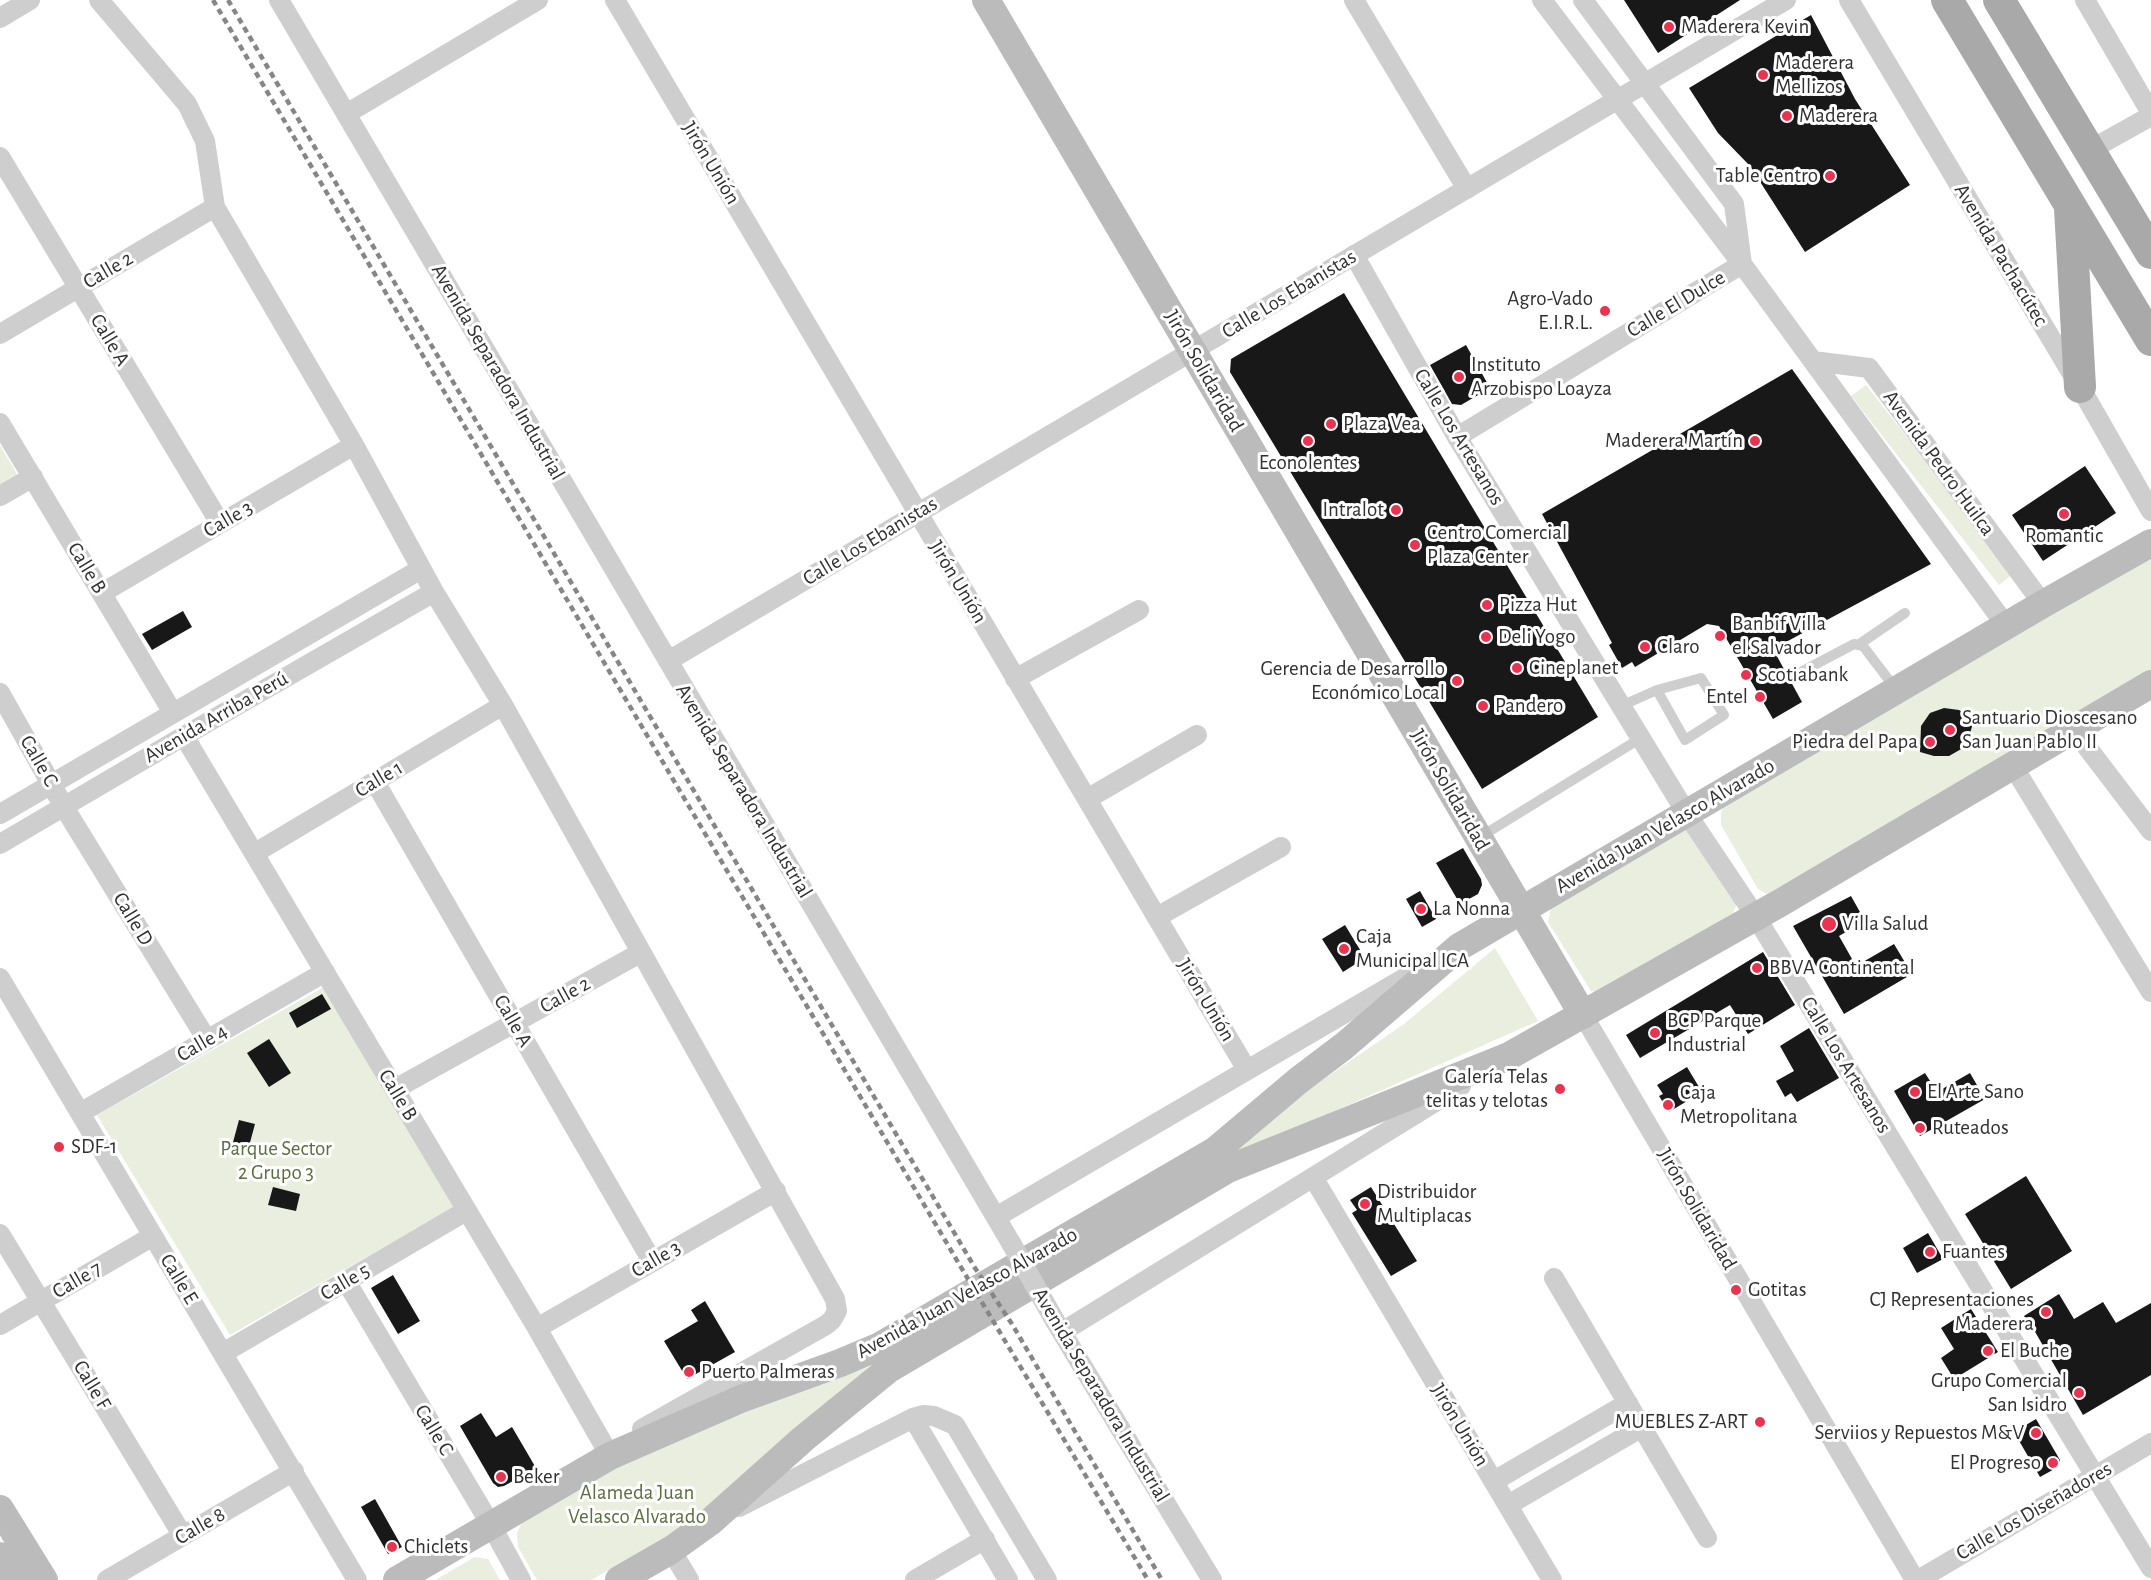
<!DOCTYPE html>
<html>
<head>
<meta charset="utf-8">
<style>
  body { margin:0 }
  canvas { display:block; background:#fff }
</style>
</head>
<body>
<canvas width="2151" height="1580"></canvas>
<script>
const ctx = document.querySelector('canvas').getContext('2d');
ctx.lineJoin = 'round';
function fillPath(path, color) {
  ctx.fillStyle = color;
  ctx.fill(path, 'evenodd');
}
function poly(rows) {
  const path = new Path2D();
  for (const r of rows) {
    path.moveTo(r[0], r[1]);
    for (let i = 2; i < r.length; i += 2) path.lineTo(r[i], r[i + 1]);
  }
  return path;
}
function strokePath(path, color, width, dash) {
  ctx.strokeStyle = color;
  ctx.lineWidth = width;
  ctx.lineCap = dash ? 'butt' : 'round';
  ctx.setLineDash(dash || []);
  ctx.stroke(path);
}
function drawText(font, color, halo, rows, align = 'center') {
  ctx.font = font + ' "Alegreya Sans",sans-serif';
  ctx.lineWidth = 6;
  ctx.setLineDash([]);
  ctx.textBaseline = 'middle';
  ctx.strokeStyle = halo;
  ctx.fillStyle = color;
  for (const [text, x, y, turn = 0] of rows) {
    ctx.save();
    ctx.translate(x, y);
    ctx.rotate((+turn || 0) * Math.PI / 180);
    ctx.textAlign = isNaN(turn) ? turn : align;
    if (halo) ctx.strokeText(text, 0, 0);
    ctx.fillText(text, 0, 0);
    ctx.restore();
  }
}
fillPath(poly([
  [1866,385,2014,573,1999,585,1851,396],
  [0,445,18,476,0,486],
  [2151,558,2151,674,1767,894,1758,889,1721,825,1721,813,1726,802,2016,632],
  [1690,830,1737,904,1730,920,1602,993,1591,991,1548,922,1551,907,1675,831],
  [1495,948,1538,1021,1206,1168,1302,1094,1404,1024],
  [324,987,454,1207,230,1335,97,1115],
  [871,1366,703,1514,668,1537,591,1580,537,1580,518,1547,517,1533,522,1522,618,1467,748,1408],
  [475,1557,488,1559,500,1580,435,1580]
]), '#e9eedf');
fillPath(poly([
  [1624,0,1740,0,1658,53],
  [1811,15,1855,99,1910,185,1805,252,1750,166,1718,133,1689,88],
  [1344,293,1598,717,1482,789,1230,372,1231,359],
  [1466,345,1490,388,1461,405,1452,404,1430,365],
  [1792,369,1931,564,1773,649,1802,702,1773,719,1719,626,1707,624,1635,667,1632,662,1622,668,1609,645,1612,643,1542,514],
  [2085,466,2116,513,2043,561,2012,515],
  [183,611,192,627,152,650,142,634],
  [1944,708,1959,710,1974,719,1968,741,1963,748,1949,756,1934,756,1920,752,1921,726,1930,713],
  [1463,848,1481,879,1482,885,1478,894,1460,904,1436,863],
  [1420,891,1436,919,1422,927,1406,899],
  [1851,896,1865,921,1839,936,1856,966,1894,944,1912,974,1844,1014,1793,926],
  [1345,925,1365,958,1343,972,1322,939],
  [1763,952,1795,1005,1748,1034,1730,1005,1640,1058,1626,1035],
  [322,994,331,1009,297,1028,289,1013],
  [1809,1028,1839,1078,1797,1102,1791,1093,1785,1097,1776,1081,1794,1071,1780,1046],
  [269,1039,291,1073,269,1087,247,1053],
  [1687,1067,1702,1092,1669,1112,1659,1096,1663,1094,1657,1085],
  [1925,1073,1937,1092,1970,1073,1985,1099,1920,1136,1894,1091],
  [239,1120,255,1124,248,1150,232,1146],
  [2026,1176,2072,1251,2011,1289,1965,1214],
  [273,1187,300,1194,296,1211,268,1205],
  [1371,1187,1417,1261,1391,1276,1352,1213,1357,1210,1350,1200],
  [1928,1233,1943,1259,1917,1273,1903,1248],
  [393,1275,420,1321,398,1334,371,1288],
  [2059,1294,2074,1319,2103,1302,2116,1323,2151,1303,2151,1375,2083,1415,2034,1330,2032,1331,2024,1316],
  [705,1301,735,1352,687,1379,664,1341,698,1321,691,1310],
  [1971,1309,1998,1352,1954,1379,1941,1358,1954,1349,1941,1328],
  [481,1413,496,1437,512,1427,536,1468,504,1486,498,1487,493,1483,460,1426],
  [2036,1419,2060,1460,2058,1467,2040,1477,2014,1432],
  [375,1499,402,1547,388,1554,361,1507]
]), '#181818');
strokePath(poly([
  [1858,645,1905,613],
  [1799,673,1854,644,1863,646,1895,688],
  [1621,706,1657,690,1701,678,1724,715,1685,740,1657,690],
  [1480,837,1641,738]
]), '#cecece', 10);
strokePath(poly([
  [99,0,187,104,205,141,215,207,354,445,434,592,503,705,835,1299,837,1311,832,1320,826,1325,642,1429],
  [279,0,1011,1243],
  [615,0,1247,1070],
  [1354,0,1467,189],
  [1542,0,1742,264,2007,627],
  [1849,0,2080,387,2151,511],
  [2085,0,2151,113],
  [0,18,30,0],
  [346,114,538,0],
  [2090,150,2151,116],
  [0,157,220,523],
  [1354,255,1457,437,1687,814,1756,917,2151,1568],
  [0,334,215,207],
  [1813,361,1869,368,2043,604],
  [0,423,173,713],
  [1457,437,1742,264,1734,204,1583,0],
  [0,496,33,477],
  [102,593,354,445],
  [668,661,1786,0],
  [1015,679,1139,610],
  [0,693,64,807,207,1040],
  [2074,730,2151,831],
  [184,736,537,1328,610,1456],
  [2013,766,2151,992],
  [375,782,652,1261],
  [1087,799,1197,735],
  [0,814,421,569],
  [0,844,184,736,434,592],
  [255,853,503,705],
  [1157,917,1281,847],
  [0,978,357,1580],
  [1583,1015,1915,1580],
  [395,1089,640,953],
  [80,1113,325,972],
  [1313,1177,1552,1580],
  [996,1217,1415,972],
  [0,1234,183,1536],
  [1554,1278,1707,1538],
  [346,1281,491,1525,521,1580],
  [1055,1321,1212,1580],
  [0,1325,153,1236],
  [537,1328,776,1191],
  [1062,1332,1461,1086],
  [223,1353,466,1211],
  [913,1418,1008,1580],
  [1494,1481,1628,1403],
  [1508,1505,1642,1427],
  [739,1507,913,1418,924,1415,934,1416,955,1425,1047,1580],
  [671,1550,689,1580],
  [107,1580,294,1471],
  [915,1580,985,1539],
  [1918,1580,2151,1443]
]), '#cecece', 20);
strokePath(poly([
  [986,0,1583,1015],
  [0,1509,44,1580],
  [0,1556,14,1580],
  [397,1580,610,1456,743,1398,840,1363,878,1347,1216,1150,1299,1080,1344,1046,1459,947,2043,604,2151,543],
  [619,1580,671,1550,710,1522,803,1439,889,1369,1228,1169,1509,1056,1780,903,2151,684]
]), '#bbb', 28);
strokePath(poly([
  [1947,0,2151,340],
  [1999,0,2151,253],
  [2070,208,2080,387]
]), '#a9a9a9', 32);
strokePath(poly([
  [213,0,965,1274,1148,1580],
  [228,0,975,1268,1012,1324,1162,1580]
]), '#868686', 4.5, [6, 4.5]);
strokePath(poly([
  [1011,1243,1055,1321]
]), '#cecece', 20);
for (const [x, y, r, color] of [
  [1669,27,6,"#ea3251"],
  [1763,75,6,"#ea3251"],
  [1787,116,6,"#ea3251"],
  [1830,176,6,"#ea3251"],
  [1605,311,6,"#ea3251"],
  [1459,377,6,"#ea3251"],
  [1331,424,6,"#ea3251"],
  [1308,441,6,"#ea3251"],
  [1755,441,6,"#ea3251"],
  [1396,510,6,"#ea3251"],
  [2064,514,6,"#ea3251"],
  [1415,545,6,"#ea3251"],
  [1487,605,6,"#ea3251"],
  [1720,636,6,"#ea3251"],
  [1486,637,6,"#ea3251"],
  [1645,647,6,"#ea3251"],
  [1517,668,6,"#ea3251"],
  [1746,675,6,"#ea3251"],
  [1457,681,6,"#ea3251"],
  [1760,697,6,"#ea3251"],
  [1483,706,6,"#ea3251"],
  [1950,730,6,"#ea3251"],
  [1930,742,6,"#ea3251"],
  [1421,909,6,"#ea3251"],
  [1829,924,8,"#ea3251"],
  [1344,949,6,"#ea3251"],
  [1757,968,6,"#ea3251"],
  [1655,1033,6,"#ea3251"],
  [1560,1089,6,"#ea3251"],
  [1915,1092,6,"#ea3251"],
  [1668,1105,6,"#ea3251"],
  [1920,1128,6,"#ea3251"],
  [59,1147,6,"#ea3251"],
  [1365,1204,6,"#ea3251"],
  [1930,1252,6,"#ea3251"],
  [1736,1290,6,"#ea3251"],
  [2046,1312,6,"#ea3251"],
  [1988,1351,6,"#ea3251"],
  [689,1372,6,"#ea3251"],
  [2079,1393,6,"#ea3251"],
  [1760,1422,6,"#ea3251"],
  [2036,1433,6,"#ea3251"],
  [2053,1463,6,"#ea3251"],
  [501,1477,6,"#ea3251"],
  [392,1547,6,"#ea3251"]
]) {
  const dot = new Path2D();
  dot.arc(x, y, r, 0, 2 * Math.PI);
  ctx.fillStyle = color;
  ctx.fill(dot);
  strokePath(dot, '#fff', 2);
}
drawText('21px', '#313131', '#fff', [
  ["Maderera Kevin",1681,27],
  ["Maderera",1775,63],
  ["Mellizos",1775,87],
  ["Maderera",1799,116],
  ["Table Centro",1818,176,"right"],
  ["Agro-Vado",1593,299,"right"],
  ["E.I.R.L.",1593,323,"right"],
  ["Instituto",1471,365],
  ["Arzobispo Loayza",1471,389],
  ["Plaza Vea",1343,424],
  ["Maderera Martín",1743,441,"right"],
  ["Econolentes",1308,463,"center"],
  ["Intralot",1384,510,"right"],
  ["Centro Comercial",1427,533],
  ["Plaza Center",1427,557],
  ["Romantic",2064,536,"center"],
  ["Pizza Hut",1499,605],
  ["Banbif Villa",1732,624],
  ["el Salvador",1732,648],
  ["Deli Yogo",1498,637],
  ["Claro",1657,647],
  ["Cineplanet",1529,668],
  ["Gerencia de Desarrollo",1445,669,"right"],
  ["Económico Local",1445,693,"right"],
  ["Scotiabank",1758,675],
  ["Entel",1748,697,"right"],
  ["Pandero",1495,706],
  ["Santuario Dioscesano",1962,718],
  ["San Juan Pablo II",1962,742],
  ["Piedra del Papa",1918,742,"right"],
  ["La Nonna",1433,909],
  ["Villa Salud",1842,924],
  ["Caja",1356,937],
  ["Municipal ICA",1356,961],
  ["BBVA Continental",1769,968],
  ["BCP Parque",1667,1021],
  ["Industrial",1667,1045],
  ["Galería Telas",1548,1077,"right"],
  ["telitas y telotas",1548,1101,"right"],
  ["El Arte Sano",1927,1092],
  ["Caja",1680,1093],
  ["Metropolitana",1680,1117],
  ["Ruteados",1932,1128],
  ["SDF-1",71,1147],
  ["Distribuidor",1377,1192],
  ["Multiplacas",1377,1216],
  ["Fuantes",1942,1252],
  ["Gotitas",1748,1290],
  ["CJ Representaciones",2034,1300,"right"],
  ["Maderera",2034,1324,"right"],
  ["El Buche",2000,1351],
  ["Puerto Palmeras",701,1372],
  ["Grupo Comercial",2067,1381,"right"],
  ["San Isidro",2067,1405,"right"],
  ["MUEBLES Z-ART",1748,1422,"right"],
  ["Serviios y Repuestos M&V",2024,1433,"right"],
  ["El Progreso",2041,1463,"right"],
  ["Beker",513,1477],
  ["Chiclets",404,1547]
], 'left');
drawText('21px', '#313131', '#fff', [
  ["Jirón Unión",711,163,59],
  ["Avenida Pachacútec",2001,255,59],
  ["Calle 2",108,270,-30],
  ["Calle Los Ebanistas",1289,294,-31],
  ["Calle El Dulce",1676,304,-31],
  ["Calle A",110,340,59],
  ["Jirón Solidaridad",1204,371,60],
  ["Avenida Separadora Industrial",498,372,60],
  ["Calle Los Artesanos",1459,437,59],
  ["Avenida Pedro Huilca",1939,463,54],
  ["Calle 3",228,519,-30],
  ["Calle Los Ebanistas",870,541,-31],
  ["Calle B",87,568,59],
  ["Jirón Unión",958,582,59],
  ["Avenida Arriba Perú",216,717,-30],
  ["Calle C",39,761,60],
  ["Calle 1",379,779,-31],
  ["Jirón Solidaridad",1450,790,60],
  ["Avenida Separadora Industrial",744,791,59],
  ["Avenida Juan Velasco Alvarado",1665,826,-30],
  ["Calle D",133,919,59],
  ["Calle 2",565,995,-29],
  ["Jirón Unión",1206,1000,59],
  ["Calle A",513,1021,60],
  ["Calle 4",202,1043,-30],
  ["Calle Los Artesanos",1846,1065,59],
  ["Calle B",398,1095,59],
  ["Jirón Solidaridad",1697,1209,60],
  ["Calle 3",656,1259,-30],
  ["Calle E",179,1279,59],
  ["Calle 7",77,1280,-30],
  ["Calle 5",345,1282,-30],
  ["Avenida Juan Velasco Alvarado",967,1293,-29],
  ["Calle F",92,1385,59],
  ["Avenida Separadora Industrial",1101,1395,59],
  ["Jirón Unión",1460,1425,59],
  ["Calle C",434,1430,59],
  ["Calle Los Diseñadores",2034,1511,-30],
  ["Calle 8",200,1526,-30]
]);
drawText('21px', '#596f3d', '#fff', [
  ["Parque Sector",276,1149],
  ["2 Grupo 3",276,1173],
  ["Alameda Juan",637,1493],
  ["Velasco Alvarado",637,1517]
]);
</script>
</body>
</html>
